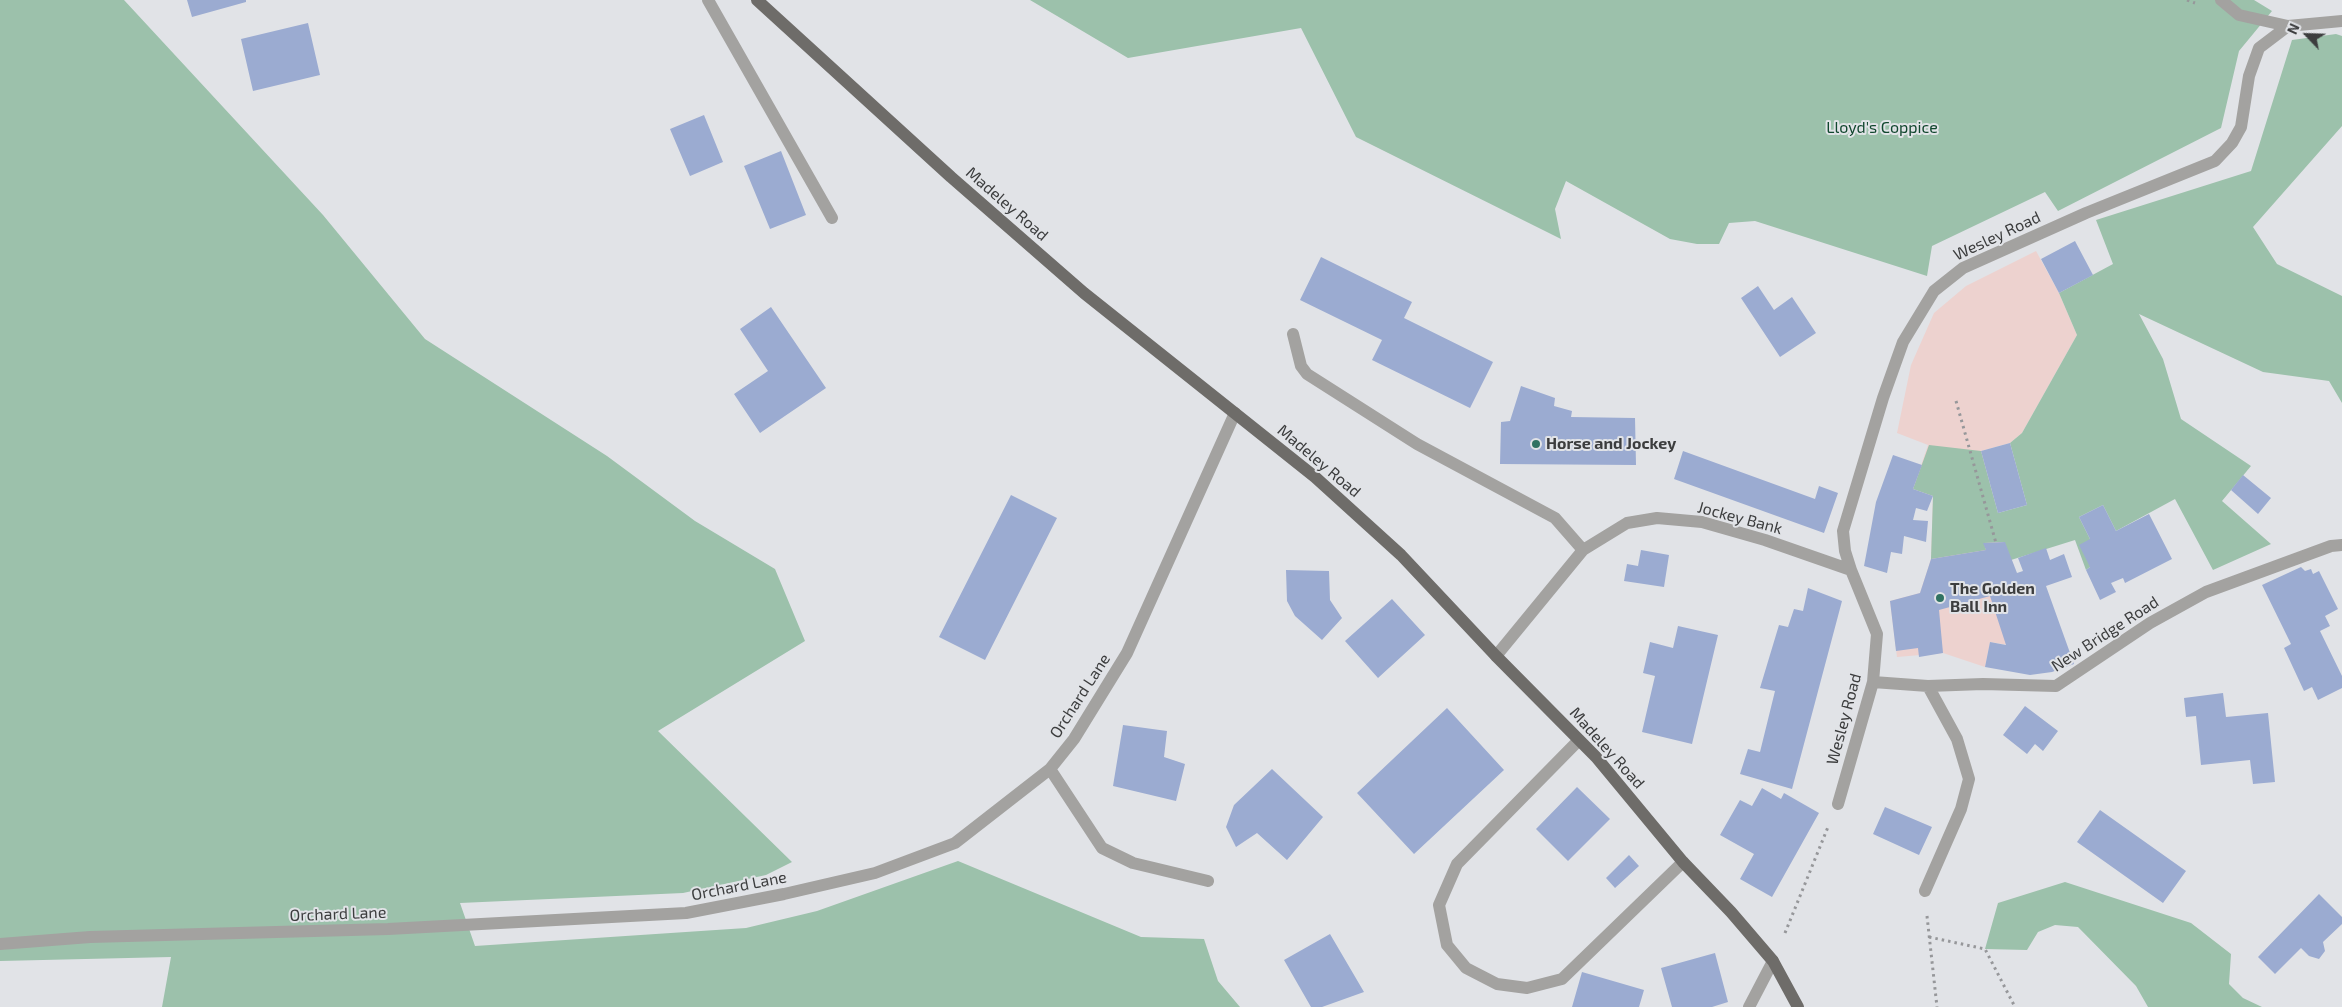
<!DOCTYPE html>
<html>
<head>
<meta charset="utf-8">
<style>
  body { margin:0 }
  #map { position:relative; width:2342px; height:1007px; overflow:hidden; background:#e1e3e7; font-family:"Exo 2",sans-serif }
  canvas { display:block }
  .north { position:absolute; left:2282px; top:10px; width:50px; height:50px; -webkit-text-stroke:4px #e1e3e7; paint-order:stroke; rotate:294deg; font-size:14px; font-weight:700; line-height:20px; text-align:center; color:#3c3d3e }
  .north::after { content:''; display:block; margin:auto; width:18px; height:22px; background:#3c3d3e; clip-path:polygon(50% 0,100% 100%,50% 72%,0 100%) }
</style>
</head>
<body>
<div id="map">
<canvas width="2342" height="1007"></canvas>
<div class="north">N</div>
</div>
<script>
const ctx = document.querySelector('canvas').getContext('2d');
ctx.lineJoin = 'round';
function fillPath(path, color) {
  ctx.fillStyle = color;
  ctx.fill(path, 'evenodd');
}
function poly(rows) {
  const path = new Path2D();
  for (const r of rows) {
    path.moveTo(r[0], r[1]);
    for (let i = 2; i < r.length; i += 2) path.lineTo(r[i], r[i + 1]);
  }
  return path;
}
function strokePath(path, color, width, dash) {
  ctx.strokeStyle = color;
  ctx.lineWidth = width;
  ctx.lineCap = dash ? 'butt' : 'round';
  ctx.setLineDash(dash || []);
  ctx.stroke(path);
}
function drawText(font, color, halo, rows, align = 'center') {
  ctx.font = font + ' "Exo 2",sans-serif';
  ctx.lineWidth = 4;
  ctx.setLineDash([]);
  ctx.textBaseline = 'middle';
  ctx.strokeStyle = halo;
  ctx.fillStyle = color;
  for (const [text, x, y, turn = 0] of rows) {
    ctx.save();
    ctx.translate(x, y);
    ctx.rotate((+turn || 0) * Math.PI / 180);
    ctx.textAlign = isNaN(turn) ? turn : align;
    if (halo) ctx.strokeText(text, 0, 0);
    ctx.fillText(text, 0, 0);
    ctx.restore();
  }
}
fillPath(poly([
  [2036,251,2059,293,2077,335,2022,433,2010,443,1981,451,2005,542,2045,651,1990,642,1985,667,1943,653,1897,657,1890,601,1920,593,1931,559,1933,496,1913,489,1928,445,1897,433,1911,365,1934,313,1966,286]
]), '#edd2cf');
fillPath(poly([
  [0,0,124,0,323,215,425,339,607,456,695,521,775,569,805,641,658,731,792,862,766,875,683,893,460,903,475,946,746,928,817,911,958,861,1141,937,1204,939,1218,981,1240,1007,162,1007,171,957,0,961],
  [1030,0,2254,0,2272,11,2239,51,2221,128,2058,211,2045,192,1932,246,1927,276,1755,221,1729,223,1719,244,1697,244,1670,239,1566,181,1555,209,1561,239,1356,137,1301,28,1128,58],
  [2336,34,2342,36,2342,126,2253,227,2277,264,2342,296,2342,403,2329,381,2263,372,2139,314,2163,359,2181,419,2251,466,2222,501,2271,544,2213,570,2175,499,2116,531,2103,505,2079,517,2090,539,2090,567,2086,570,2075,540,2011,560,2004,542,1984,543,1986,550,1931,559,1933,496,1913,489,1929,445,1981,451,1998,513,2027,505,2010,443,2022,433,2077,335,2059,293,2113,264,2096,220,2251,171,2292,40],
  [2065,882,2191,923,2231,954,2229,984,2243,998,2262,1007,2148,1007,2136,986,2078,927,2055,925,2038,932,2027,950,1985,949,1998,903]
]), '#9cc1ab');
fillPath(poly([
  [187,0,246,0,246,2,192,17],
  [308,23,320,75,253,91,241,39],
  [704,115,723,162,690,176,670,129],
  [781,151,806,215,770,229,744,166],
  [2075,241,2093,275,2059,293,2041,259],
  [1321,257,1412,302,1404,318,1493,362,1470,408,1372,360,1382,340,1300,300],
  [1758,286,1774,310,1792,297,1816,333,1780,357,1741,298],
  [771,307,826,388,760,433,734,394,768,371,740,329],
  [1521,386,1555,398,1554,406,1572,411,1571,417,1635,418,1636,465,1500,464,1501,422,1510,421],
  [2010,443,2027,505,1998,513,1981,451],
  [1683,451,1815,499,1819,486,1838,493,1824,533,1674,479],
  [1893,455,1922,465,1913,489,1933,496,1927,511,1916,508,1913,520,1928,521,1926,542,1904,536,1902,554,1891,552,1887,573,1864,566,1876,502],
  [2243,475,2271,498,2258,514,2231,490],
  [1011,495,1057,518,985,660,939,637],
  [2103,505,2116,531,2149,514,2172,559,2125,583,2123,578,2111,583,2116,592,2100,600,2086,570,2090,567,2079,545,2090,539,2079,517],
  [2005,542,2017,573,2023,571,2018,558,2046,548,2050,560,2064,554,2072,577,2046,586,2074,664,2052,672,2030,675,1985,667,1990,642,2006,645,1990,596,1939,610,1943,653,1919,657,1918,648,1896,651,1890,601,1920,593,1931,559,1986,550,1983,543],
  [1641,550,1669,555,1664,587,1624,581,1627,564,1638,566],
  [2301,567,2305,571,2311,569,2313,574,2319,571,2338,609,2325,616,2330,626,2320,631,2342,676,2342,688,2318,700,2312,687,2304,691,2284,648,2291,644,2262,585],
  [1286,570,1329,571,1330,600,1342,618,1322,640,1295,616,1287,601],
  [1808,588,1842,601,1792,789,1740,774,1748,749,1760,752,1775,691,1760,688,1779,625,1788,627,1794,609,1803,611],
  [1392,599,1425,635,1378,678,1345,641],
  [1678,626,1718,635,1692,744,1642,732,1655,676,1643,673,1650,642,1673,648],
  [2223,693,2226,717,2268,713,2275,782,2253,784,2250,760,2201,765,2196,716,2186,717,2184,698],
  [2025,706,2058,731,2043,751,2035,744,2027,754,2003,735],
  [1447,708,1504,770,1414,854,1357,793],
  [1123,725,1167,731,1164,757,1185,764,1176,801,1113,786],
  [1272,769,1323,817,1287,860,1257,833,1236,847,1226,827,1234,805],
  [1577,787,1610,819,1568,861,1536,829],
  [1762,788,1781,799,1784,793,1819,813,1772,897,1740,879,1754,854,1720,835,1740,800,1752,806],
  [1885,807,1932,827,1919,855,1873,834],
  [2100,810,2186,871,2163,903,2077,842],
  [1629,855,1639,866,1615,888,1606,878],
  [2319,894,2342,917,2342,924,2323,942,2325,951,2319,959,2309,956,2301,948,2275,974,2258,957],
  [1330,934,1364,992,1322,1007,1311,1007,1284,960],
  [1715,953,1728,1002,1712,1007,1672,1007,1661,968],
  [1582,972,1644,990,1639,1007,1572,1007]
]), '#9babd1');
strokePath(poly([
  [2187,0,2195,3],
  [1956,401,1996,543],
  [1927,916,1937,1007],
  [1785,933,1828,827],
  [1929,937,1985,949,2015,1007]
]), '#96979a', 3, [2.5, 4]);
strokePath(poly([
  [708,0,832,218],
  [2221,0,2239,15,2288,26],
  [1293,334,1301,366,1307,374,1417,444,1555,518,1583,550],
  [1496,656,1583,550,1627,523,1657,518,1702,522,1765,540,1851,570],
  [1873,682,1928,686,1983,684,2056,686,2150,623,2206,592,2331,546,2342,545],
  [1579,740,1457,864,1439,905,1447,945,1466,968,1497,984,1527,988,1562,979,1683,862],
  [1050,769,1102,848,1133,863,1208,881],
  [1838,804,1873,682,1877,634,1851,570,1845,551,1843,531,1883,398,1903,342,1934,291,1963,268,2086,213,2215,161,2232,143,2241,127,2249,76,2259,48,2288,26,2342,21],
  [1925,891,1961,809,1969,779,1957,739,1928,686],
  [0,944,90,937,388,929,686,913,784,894,875,873,955,843,1050,769,1074,739,1127,653,1235,413],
  [1749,1007,1773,961]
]), '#a3a2a0', 12);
strokePath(poly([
  [757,0,951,177,1084,293,1315,477,1401,555,1496,656,1596,757,1683,862,1731,912,1773,961,1798,1007]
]), '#6e6c69', 12);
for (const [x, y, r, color] of [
  [1536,444,5,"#307262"],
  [1940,598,5,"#307262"]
]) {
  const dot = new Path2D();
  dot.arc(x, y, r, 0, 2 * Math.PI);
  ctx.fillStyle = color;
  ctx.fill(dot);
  strokePath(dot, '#e1e3e7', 2);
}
drawText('16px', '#11472e', '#e1e3e7', [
  ["Lloyd's Coppice",1882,128]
]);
drawText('16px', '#3c3d3e', '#e1e3e7', [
  ["Madeley Road",1007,204,41],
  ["Wesley Road",1997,236,-25],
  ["Madeley Road",1319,461,40],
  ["Jockey Bank",1740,518,15],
  ["New Bridge Road",2105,634,-33],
  ["Orchard Lane",1080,696,-57],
  ["Wesley Road",1844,719,-75],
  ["Madeley Road",1607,748,48],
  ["Orchard Lane",739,886,-11],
  ["Orchard Lane",338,914,-2]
]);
drawText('bold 16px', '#3c3d3e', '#e1e3e7', [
  ["Horse and Jockey",1546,444],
  ["The Golden",1950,589],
  ["Ball Inn",1950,607]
], 'left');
</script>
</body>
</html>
